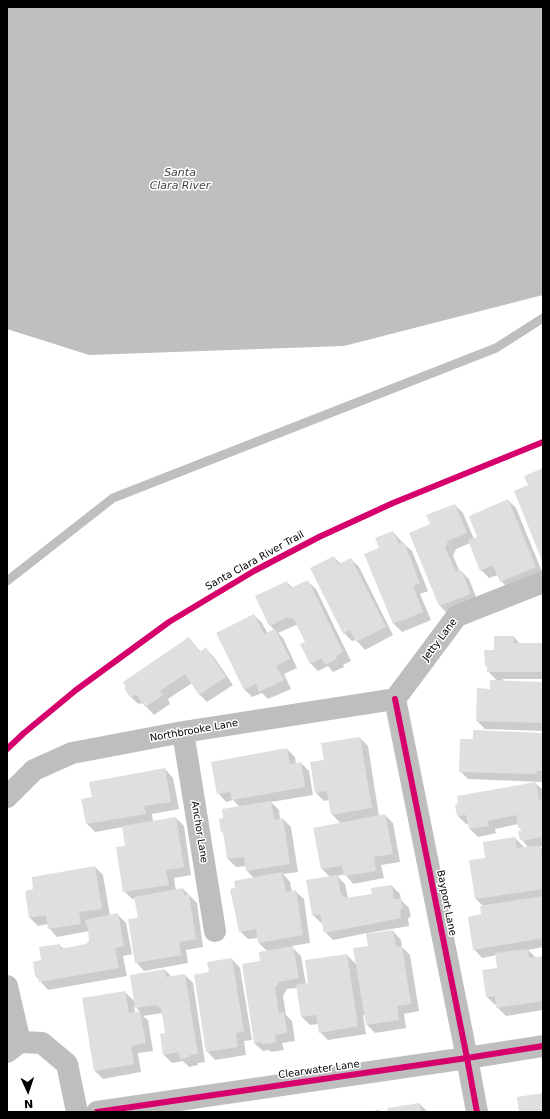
<!DOCTYPE html>
<html>
<head>
<meta charset="utf-8">
<style>
  body { margin:0 }
  #map { position:relative; width:550px; height:1119px; overflow:hidden; background:#fff; font-family:"DejaVu Sans",sans-serif }
  canvas { display:block }
  .frame { position:absolute; inset:0; border:8px solid #000; pointer-events:none }
  .north { position:absolute; left:8px; top:1071px; width:40px; height:40px; -webkit-text-stroke:3px #fff; paint-order:stroke; rotate:177deg; font-size:11px; font-weight:700; line-height:16px; text-align:center; color:#000 }
  .north::after { content:''; display:block; margin:auto; width:14px; height:18px; background:#000; clip-path:polygon(50% 0,100% 100%,50% 72%,0 100%) }
</style>
</head>
<body>
<div id="map">
<canvas width="550" height="1119"></canvas>
<div class="frame"></div>
<div class="north">N</div>
</div>
<script>
const ctx = document.querySelector('canvas').getContext('2d');
ctx.lineJoin = 'round';
function fillPath(path, color) {
  ctx.fillStyle = color;
  ctx.fill(path, 'evenodd');
}
function poly(rows) {
  const path = new Path2D();
  for (const r of rows) {
    path.moveTo(r[0], r[1]);
    for (let i = 2; i < r.length; i += 2) path.lineTo(r[i], r[i + 1]);
  }
  return path;
}
function strokePath(path, color, width, dash) {
  ctx.strokeStyle = color;
  ctx.lineWidth = width;
  ctx.lineCap = dash ? 'butt' : 'round';
  ctx.setLineDash(dash || []);
  ctx.stroke(path);
}
function drawText(font, color, halo, rows, align = 'center') {
  ctx.font = font + ' "DejaVu Sans",sans-serif';
  ctx.lineWidth = 3;
  ctx.setLineDash([]);
  ctx.textBaseline = 'middle';
  ctx.strokeStyle = halo;
  ctx.fillStyle = color;
  for (const [text, x, y, turn = 0] of rows) {
    ctx.save();
    ctx.translate(x, y);
    ctx.rotate((+turn || 0) * Math.PI / 180);
    ctx.textAlign = isNaN(turn) ? turn : align;
    if (halo) ctx.strokeText(text, 0, 0);
    ctx.fillText(text, 0, 0);
    ctx.restore();
  }
}
fillPath(poly([
  [7,7,543,7,543,295,344,346,89,355,7,329]
]), '#bfbfbf');
fillPath(poly([
  [508,500,516,508,543,574,509,589,501,581,498,575,489,578,481,570,470,543,456,549,453,556,460,572,461,571,469,579,478,602,448,614,440,606,411,533,431,525,455,505,463,513,474,539,479,537],
  [393,532,403,543,412,551,428,591,420,594,431,620,402,632,394,624,381,549],
  [334,557,341,564,351,559,359,567,393,635,365,650,356,640,352,641,344,633],
  [307,581,316,589,351,661,343,665,344,667,333,672,328,666,318,671,310,663,307,642,299,626,296,625,278,633,283,638,297,668,284,674,291,689,268,699,262,693,252,697,244,689,254,615,262,623,268,634,274,630,270,625,287,582,293,588],
  [514,637,520,644,543,644,543,679,503,679,503,681,543,683,543,731,485,729,477,721,491,690,497,681,488,671,488,667,486,665,495,651],
  [189,638,201,652,206,649,214,657,233,685,207,702,199,694,192,683,168,699,170,704,154,715,143,703,141,704,140,703,138,704,130,696],
  [543,734,543,782,468,779,460,771],
  [360,738,368,746,379,816,385,815,393,823,400,862,381,865,384,878,353,884,345,874,337,876,345,884,348,899,373,895,392,886,400,894,401,900,409,908,411,917,408,918,409,926,368,933,368,935,393,931,401,940,402,947,410,955,419,1011,404,1014,406,1028,375,1033,367,1025,365,1015,363,1015,366,1034,328,1040,320,1032,319,1024,310,1025,302,1017,297,988,287,989,283,996,286,1015,292,1021,295,1041,282,1043,284,1050,271,1052,269,1050,263,1051,254,1043,261,962,268,952,259,943,258,938,248,939,240,931,254,878,247,871,246,866,236,867,228,859,224,834,222,832,224,819,240,807,233,800,226,802,218,793,287,749,295,757,296,764,301,763,309,771,313,795,271,802,279,810,280,820,283,819,291,827,298,872,283,874,290,882,292,892,295,891,304,899,310,943,291,946,301,956,306,985,347,955,357,965,369,946,367,933,333,940,325,932,323,922,321,923,313,915,330,877,322,869,341,824,332,814,329,800,324,801,316,793,311,763,326,760],
  [165,769,173,778,179,809,152,814,153,822,176,818,184,826,191,875,174,878,176,891,183,889,197,903,203,947,186,950,188,963,144,971,136,962,139,918,135,899,132,899,124,891,126,847,123,827,95,832,87,824,93,798],
  [535,783,543,790,543,846,540,847,543,850,543,947,528,950,536,958,543,957,543,1010,506,1016,497,1007,497,1004,495,1005,487,997,498,969,497,955,482,958,474,949,482,915,483,906,476,899,486,859,515,838,523,846,523,848,529,848,521,839,523,831,519,827,518,824,495,829,496,833,478,837,470,829,469,824,466,824,458,816,456,805],
  [95,867,103,875,110,916,118,915,126,923,132,954,123,956,127,976,48,990,40,981,36,976,42,961,59,945,64,949,87,945,90,941,89,931,57,937,49,928,48,924,38,926,30,918,35,890],
  [232,959,240,968,252,1040,244,1041,246,1055,215,1060,207,1051,210,973],
  [165,970,172,977,185,975,193,983,205,1062,198,1063,198,1065,189,1067,183,1061,172,1063,164,1055,166,1034,163,1013,143,1016,148,1020,153,1051,138,1053,141,1072,103,1079,95,1071,125,992,135,1002],
  [134,1005,140,1012,135,1013],
  [420,1104,428,1112,389,1112],
  [379,1110,381,1112,369,1112]
]), '#0003');
strokePath(poly([
  [7,581,113,498,496,348,543,318]
]), '#bfbfbf', 9);
fillPath(poly([
  [543,468,543,563,514,491,528,485,524,476],
  [508,499,536,567,500,582,493,565,480,571,468,540,477,537,469,516],
  [455,504,467,533,448,541,445,547,456,572,461,570,471,594,439,606,409,533,430,524,426,515],
  [393,531,399,544,404,542,420,583,413,586,423,612,393,624,364,554,379,548,375,538],
  [334,556,338,564,351,558,386,627,356,642,350,630,343,634,310,568],
  [308,580,343,652,336,656,337,659,325,665,321,658,310,664,300,644,305,642,294,619,287,617,269,626,255,596,287,581,290,588],
  [254,614,264,634,275,629,290,659,276,666,284,680,259,692,256,684,244,690,216,633],
  [494,636,514,636,514,643,543,643,543,672,487,672,487,666,485,666,484,650,494,650],
  [189,637,200,652,206,647,226,677,199,695,185,674,160,691,163,695,145,707,136,694,133,697,131,695,129,696,124,688,126,687,123,682],
  [490,680,543,682,543,723,476,721,477,688,490,689],
  [473,730,543,733,543,771,537,771,536,774,459,772,460,739,473,739],
  [360,737,372,808,331,815,327,791,315,793,310,762,324,760,321,743],
  [287,748,290,764,301,762,305,787,232,800,230,792,217,794,211,762],
  [165,768,171,802,144,806,146,814,86,824,81,799,92,797,89,782],
  [536,782,539,800,543,799,543,837,522,841,522,839,520,840,518,831,521,831,520,827,518,828,516,815,488,821,489,826,469,829,466,815,457,816,455,804,458,803,457,796],
  [271,801,274,820,283,818,290,864,246,871,244,857,227,859,223,832,221,832,219,819,223,818,222,809],
  [385,814,393,854,374,857,376,871,344,876,342,866,321,869,313,828],
  [176,817,184,867,166,870,169,885,123,892,116,847,125,846,122,826],
  [515,837,517,848,540,845,543,868,543,889,475,899,469,860,485,858,483,842],
  [95,866,102,909,79,912,81,924,48,929,46,915,29,918,25,891,33,889,32,877],
  [282,872,286,892,296,890,303,935,258,943,256,929,239,932,230,889,235,888,234,881],
  [337,875,341,894,346,898,372,894,371,888,392,885,394,899,401,899,403,909,400,910,401,918,324,933,320,914,312,915,306,880],
  [183,888,184,896,189,894,196,939,179,942,181,955,135,963,128,919,138,918,134,897],
  [543,896,543,938,473,950,468,917,481,914,480,906],
  [118,913,124,946,115,948,119,968,39,982,38,976,35,976,33,962,41,960,39,947,60,944,60,949,86,944,89,941,88,929,85,920],
  [393,930,396,947,402,946,411,1004,397,1006,399,1020,366,1025,353,948,368,946,366,934],
  [293,946,299,978,279,982,275,988,279,1013,284,1012,287,1033,275,1035,276,1043,262,1044,261,1042,254,1043,242,964,260,961,259,952],
  [528,949,529,958,543,956,543,1001,496,1008,495,996,486,997,482,970,497,968,495,953],
  [347,954,358,1026,319,1033,316,1015,301,1017,296,985,308,983,305,960],
  [232,958,244,1032,236,1033,238,1047,206,1052,194,975,209,972,207,962],
  [165,969,166,977,185,974,198,1054,190,1055,190,1057,180,1059,179,1052,163,1055,160,1034,165,1033,161,1008,155,1005,135,1008,130,975],
  [125,991,129,1013,140,1011,146,1043,131,1046,134,1064,94,1071,82,998],
  [543,1093,543,1112,519,1112,517,1097],
  [420,1103,421,1112,388,1112,387,1108]
]), '#dfdfdf');
strokePath(poly([
  [395,699,467,1058,477,1112],
  [395,699,457,616,543,582],
  [183,732,215,931],
  [7,797,34,770,72,753,183,732,395,699],
  [7,986,20,1042],
  [7,1052,20,1042,42,1043,67,1064,77,1112],
  [97,1112,467,1058,543,1046]
]), '#bebebe', 22);
strokePath(poly([
  [395,699,467,1058,477,1112],
  [7,749,24,733,76,690,169,622,254,571,319,537,393,503,543,442],
  [97,1112,467,1058,543,1046]
]), '#d6006c', 6);
drawText('10px', '#000', '#fff', [
  ["Santa Clara River Trail",255,561,-29],
  ["Jetty Lane",440,640,-53],
  ["Northbrooke Lane",194,731,-10],
  ["Anchor Lane",199,832,81],
  ["Bayport Lane",446,903,79],
  ["Clearwater Lane",319,1070,-8]
]);
drawText('italic 11px', '#444', '#fff', [
  ["Santa",180,173],
  ["Clara River",180,186]
]);
</script>
</body>
</html>
